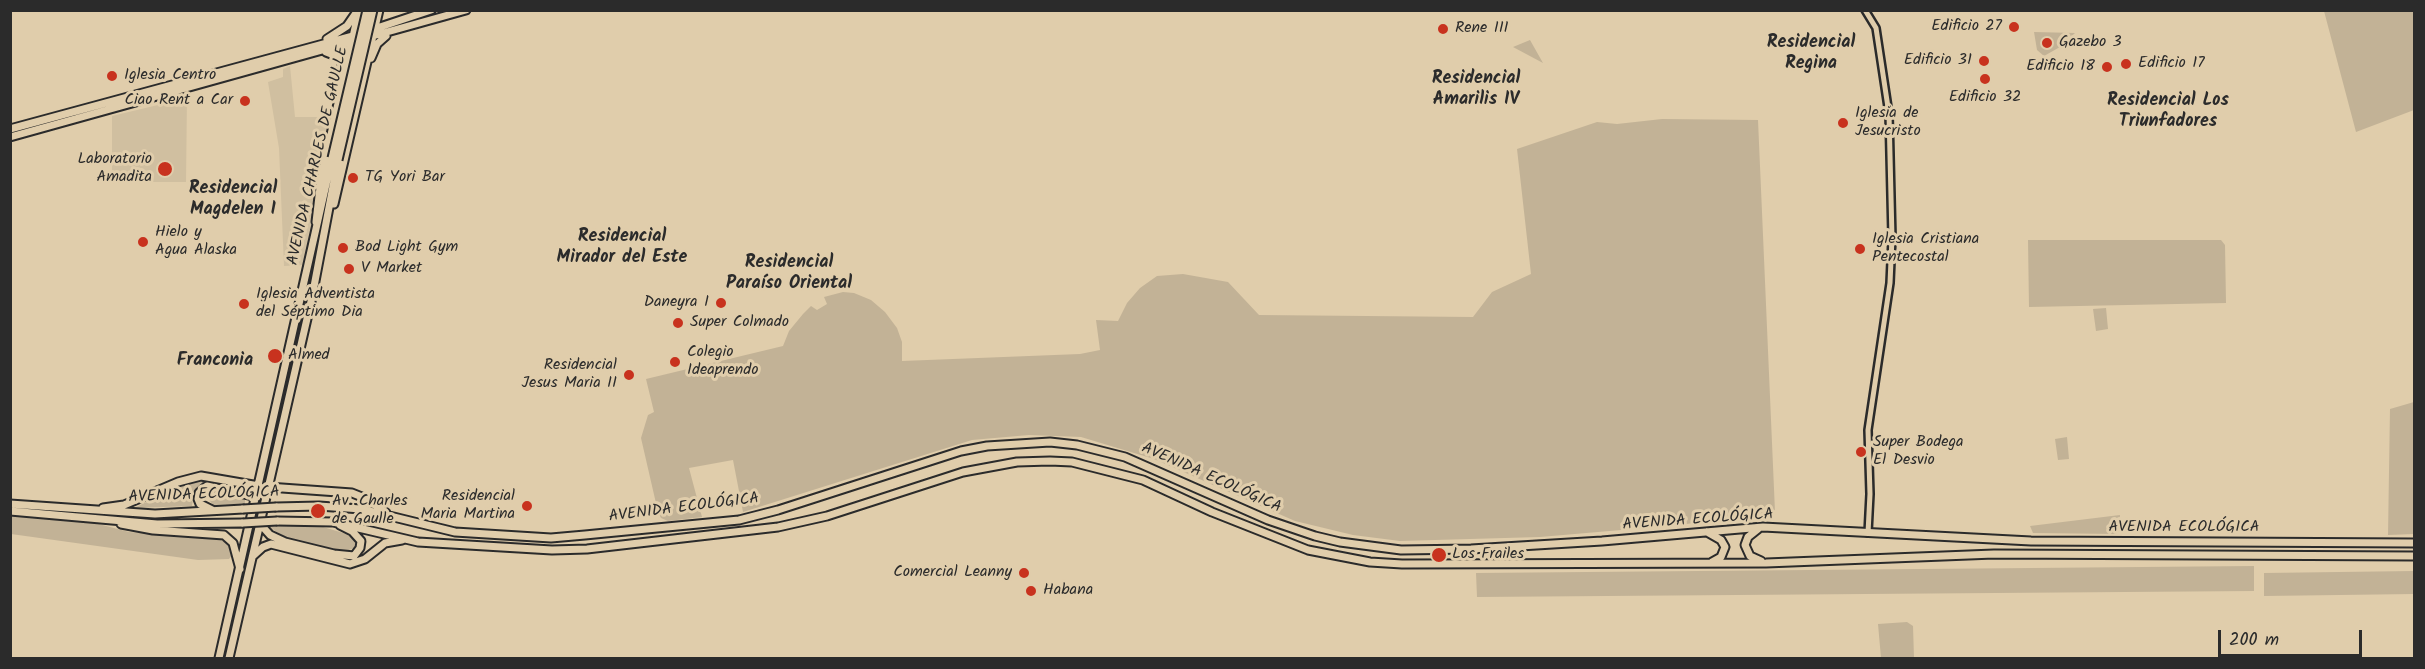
<!DOCTYPE html>
<html>
<head>
<meta charset="utf-8">
<style>
  body { margin:0 }
  #map { position:relative; width:2425px; height:669px; overflow:hidden; background:#e0cdab; font-family:Kalam,sans-serif }
  canvas { display:block }
  .frame { position:absolute; inset:0; border:12px solid #2b2b2b; pointer-events:none }
  .scale { position:absolute; left:2218px; top:630px; width:144px; height:27px; box-sizing:border-box; border:3px solid #2b2b2b; border-top:0; padding-left:8px; font-size:18px; line-height:21px; white-space:nowrap; color:#2b2b2b; -webkit-text-stroke:4px #e0cdab; paint-order:stroke }
</style>
</head>
<body>
<div id="map">
<canvas width="2425" height="669"></canvas>
<div class="frame"></div>
<div class="scale">200 m</div>
</div>
<script>
const ctx = document.querySelector('canvas').getContext('2d');
ctx.lineJoin = 'round';
function fillPath(path, color) {
  ctx.fillStyle = color;
  ctx.fill(path, 'evenodd');
}
function poly(rows) {
  const path = new Path2D();
  for (const r of rows) {
    path.moveTo(r[0], r[1]);
    for (let i = 2; i < r.length; i += 2) path.lineTo(r[i], r[i + 1]);
  }
  return path;
}
function strokePath(path, color, width, dash) {
  ctx.strokeStyle = color;
  ctx.lineWidth = width;
  ctx.lineCap = dash ? 'butt' : 'round';
  ctx.setLineDash(dash || []);
  ctx.stroke(path);
}
function drawText(font, color, halo, rows, align = 'center') {
  ctx.font = font + ' Kalam,sans-serif';
  ctx.lineWidth = 6;
  ctx.setLineDash([]);
  ctx.textBaseline = 'middle';
  ctx.strokeStyle = halo;
  ctx.fillStyle = color;
  for (const [text, x, y, turn = 0] of rows) {
    ctx.save();
    ctx.translate(x, y);
    ctx.rotate((+turn || 0) * Math.PI / 180);
    ctx.textAlign = isNaN(turn) ? turn : align;
    if (halo) ctx.strokeText(text, 0, 0);
    ctx.fillText(text, 0, 0);
    ctx.restore();
  }
}
fillPath(poly([
  [290,66,295,117,330,117,314,189,312,229,305,265,284,266,279,148,268,82,283,77,283,69],
  [187,98,186,182,112,182,112,116]
]), '#d0bfa0');
fillPath(poly([
  [2324,11,2414,11,2414,110,2356,132],
  [2034,32,2075,33,2060,47,2044,56,2037,50],
  [1530,40,1543,63,1513,47],
  [1662,119,1758,120,1775,512,1679,525,1540,537,1400,541,1353,535,1295,521,1154,459,1081,437,1029,435,972,440,743,512,733,460,689,468,702,517,668,521,661,518,658,512,641,438,648,415,654,412,646,379,783,346,789,331,803,314,811,306,817,310,827,304,824,297,843,292,854,293,871,300,885,312,897,328,902,342,902,361,1080,354,1100,350,1096,320,1118,321,1127,303,1140,288,1157,276,1183,274,1228,282,1259,315,1473,317,1492,292,1531,274,1517,149,1597,122,1617,124],
  [2028,240,2221,240,2225,245,2226,303,2029,307],
  [2106,308,2108,329,2096,331,2093,309],
  [2414,402,2414,534,2388,535,2390,409],
  [2067,437,2069,459,2058,460,2055,439],
  [205,479,208,481,194,491,192,506,134,508,180,486],
  [215,491,236,496,245,500,245,504,213,505,207,497,210,492],
  [11,514,95,523,129,532,219,539,230,545,233,554,229,559,198,560,11,534],
  [2120,515,2119,530,2116,534,2033,533,2030,526],
  [316,525,347,534,356,542,354,548,344,552,284,538,269,526],
  [2254,566,2254,591,1477,597,1476,573],
  [2414,571,2414,594,2264,596,2264,573],
  [1907,622,1913,626,1914,658,1881,658,1878,624]
]), '#c2b296');
const tertiary = poly([
  [1865,10,1876,28,1889,114,1892,238,1890,283,1868,430,1870,494,1868,533]
]);
const primary = poly([
  [327,39,347,26,356,13],
  [326,52,339,57,344,69],
  [371,58,377,44,386,36],
  [10,129,353,36,431,10],
  [10,137,466,10],
  [334,204,379,10],
  [316,222,321,179,359,10],
  [268,487,352,493,367,499,386,513],
  [10,504,155,514,243,509],
  [276,507,319,506,361,509,455,532,551,538,585,535,739,520,778,510,961,451,987,446,1050,442,1077,445,1125,457,1268,520,1315,536,1340,542,1401,550,1471,549,1602,541,1763,527,2031,541,2414,543],
  [103,508,124,505,178,482,201,476,259,486],
  [212,510,200,504,198,499,199,493,207,486,257,497],
  [10,511,157,524,243,523],
  [277,521,333,522,418,542,552,550,587,549,778,527,827,516,963,472,1017,462,1050,461,1072,462,1143,480,1212,512,1308,550,1370,562,1402,564,1766,563,1994,554,2414,556],
  [121,524,153,530,224,535,233,543,240,569],
  [261,525,270,535,285,542,334,554,354,556,360,548,361,541,352,531,340,525],
  [1758,529,1748,537,1745,545,1750,556,1761,561],
  [1707,532,1721,540,1725,547,1721,557,1712,562],
  [253,556,263,547,271,544,350,564,365,559,385,543,402,540],
  [219,658,332,158],
  [229,658,312,297,338,160]
]);
strokePath(tertiary, '#2b2b2b', 10);
strokePath(primary, '#2b2b2b', 11);
strokePath(tertiary, '#e0cdab', 5);
strokePath(primary, '#e0cdab', 7);
const primaryBridge = poly([
  [332,158,367,10],
  [338,160,373,10],
  [243,509,276,507],
  [243,523,277,521]
]);
strokePath(primaryBridge, '#2b2b2b', 11, []);
strokePath(primaryBridge, '#e0cdab', 7);
for (const [x, y, r, color] of [
  [2014,27,6,"#c8321e"],
  [1443,29,6,"#c8321e"],
  [2047,43,6,"#c8321e"],
  [1984,61,6,"#c8321e"],
  [2126,64,6,"#c8321e"],
  [2107,67,6,"#c8321e"],
  [112,76,6,"#c8321e"],
  [1985,79,6,"#c8321e"],
  [245,101,6,"#c8321e"],
  [1843,123,6,"#c8321e"],
  [165,169,8,"#c8321e"],
  [353,178,6,"#c8321e"],
  [143,242,6,"#c8321e"],
  [343,248,6,"#c8321e"],
  [1860,249,6,"#c8321e"],
  [349,269,6,"#c8321e"],
  [721,303,6,"#c8321e"],
  [244,304,6,"#c8321e"],
  [678,323,6,"#c8321e"],
  [275,356,8,"#c8321e"],
  [675,362,6,"#c8321e"],
  [629,375,6,"#c8321e"],
  [1861,452,6,"#c8321e"],
  [527,506,6,"#c8321e"],
  [318,511,8,"#c8321e"],
  [1439,555,8,"#c8321e"],
  [1024,573,6,"#c8321e"],
  [1031,591,6,"#c8321e"]
]) {
  const dot = new Path2D();
  dot.arc(x, y, r, 0, 2 * Math.PI);
  ctx.fillStyle = color;
  ctx.fill(dot);
  strokePath(dot, '#e0cdab', 2);
}
drawText('16px', '#2b2b2b', '#e0cdab', [
  ["Edificio 27",2002,27,"right"],
  ["Rene III",1455,29],
  ["Gazebo 3",2059,43],
  ["Edificio 31",1972,61,"right"],
  ["Edificio 17",2138,64],
  ["Edificio 18",2095,67,"right"],
  ["Iglesia Centro",124,76],
  ["Edificio 32",1985,98,"center"],
  ["Ciao Rent a Car",233,101,"right"],
  ["Iglesia de",1855,114],
  ["Jesucristo",1855,132],
  ["Laboratorio",152,160,"right"],
  ["Amadita",152,178,"right"],
  ["TG Yori Bar",365,178],
  ["Hielo y",155,233],
  ["Agua Alaska",155,251],
  ["Iglesia Cristiana",1872,240],
  ["Pentecostal",1872,258],
  ["Bod Light Gym",355,248],
  ["V Market",361,269],
  ["Iglesia Adventista",256,295],
  ["del Séptimo Dia",256,313],
  ["Daneyra I",709,303,"right"],
  ["Super Colmado",690,323],
  ["Colegio",687,353],
  ["Ideaprendo",687,371],
  ["Almed",288,356],
  ["Residencial",617,366,"right"],
  ["Jesus Maria II",617,384,"right"],
  ["Super Bodega",1873,443],
  ["El Desvio",1873,461],
  ["Residencial",515,497,"right"],
  ["Maria Martina",515,515,"right"],
  ["Av. Charles",332,502],
  ["de Gaulle",332,520],
  ["Los Frailes",1452,555],
  ["Comercial Leanny",1012,573,"right"],
  ["Habana",1043,591]
], 'left');
drawText('16px', '#2b2b2b', '#e0cdab', [
  ["AVENIDA CHARLES DE GAULLE",319,156,-77],
  ["AVENIDA ECOLÓGICA",1211,479,24],
  ["AVENIDA ECOLÓGICA",204,496,-2],
  ["AVENIDA ECOLÓGICA",684,509,-7],
  ["AVENIDA ECOLÓGICA",1698,521,-4],
  ["AVENIDA ECOLÓGICA",2184,528]
]);
drawText('bold 18px', '#2b2b2b', '#e0cdab', [
  ["Residencial",1811,44],
  ["Regina",1811,65],
  ["Residencial",1476,80],
  ["Amarilis IV",1476,101],
  ["Residencial Los",2168,102],
  ["Triunfadores",2168,123],
  ["Residencial",233,190],
  ["Magdelen I",233,211],
  ["Residencial",622,238],
  ["Mirador del Este",622,259],
  ["Residencial",789,264],
  ["Paraíso Oriental",789,285],
  ["Franconia",215,362]
]);
</script>
</body>
</html>
